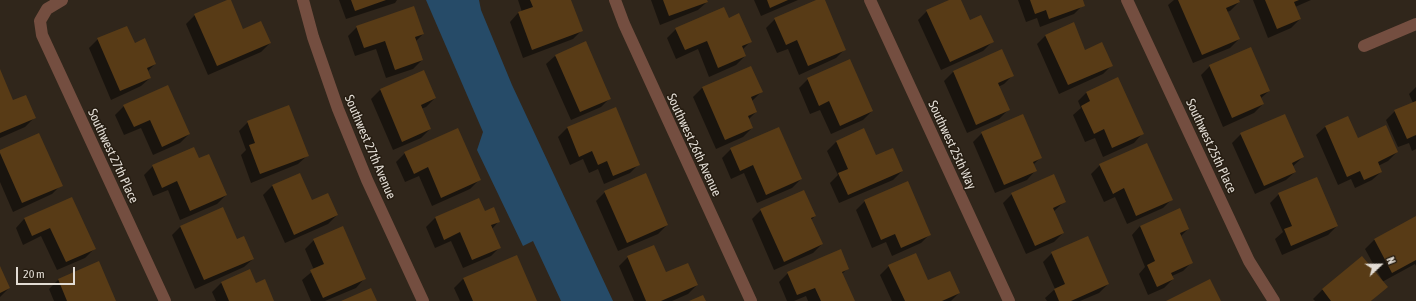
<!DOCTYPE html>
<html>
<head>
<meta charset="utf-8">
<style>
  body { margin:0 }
  #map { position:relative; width:1416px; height:301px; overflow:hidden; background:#30261b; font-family:"Asap Condensed",sans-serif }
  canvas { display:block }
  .north { position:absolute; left:1360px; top:245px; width:40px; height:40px; -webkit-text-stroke:3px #261d12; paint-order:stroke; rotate:68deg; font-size:11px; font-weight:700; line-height:16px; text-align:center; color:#e2dcd4 }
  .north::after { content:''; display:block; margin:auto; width:14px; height:18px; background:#e2dcd4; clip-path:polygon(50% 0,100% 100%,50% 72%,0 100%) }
  .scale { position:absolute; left:16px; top:267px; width:59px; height:18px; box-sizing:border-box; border:2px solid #e2dcd4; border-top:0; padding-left:5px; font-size:12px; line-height:14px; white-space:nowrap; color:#e2dcd4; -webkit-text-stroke:3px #261d12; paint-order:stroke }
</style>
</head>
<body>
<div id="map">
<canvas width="1416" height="301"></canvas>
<div class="north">N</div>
<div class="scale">20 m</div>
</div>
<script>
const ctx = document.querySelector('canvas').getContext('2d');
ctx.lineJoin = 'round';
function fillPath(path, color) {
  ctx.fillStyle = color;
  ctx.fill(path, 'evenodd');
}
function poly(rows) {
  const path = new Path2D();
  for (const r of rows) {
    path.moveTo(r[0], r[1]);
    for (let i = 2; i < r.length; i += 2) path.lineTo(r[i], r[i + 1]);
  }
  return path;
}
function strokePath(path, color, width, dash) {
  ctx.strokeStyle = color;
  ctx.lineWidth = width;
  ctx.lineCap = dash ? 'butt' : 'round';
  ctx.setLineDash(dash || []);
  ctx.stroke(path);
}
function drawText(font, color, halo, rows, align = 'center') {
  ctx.font = font + ' "Asap Condensed",sans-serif';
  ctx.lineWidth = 3;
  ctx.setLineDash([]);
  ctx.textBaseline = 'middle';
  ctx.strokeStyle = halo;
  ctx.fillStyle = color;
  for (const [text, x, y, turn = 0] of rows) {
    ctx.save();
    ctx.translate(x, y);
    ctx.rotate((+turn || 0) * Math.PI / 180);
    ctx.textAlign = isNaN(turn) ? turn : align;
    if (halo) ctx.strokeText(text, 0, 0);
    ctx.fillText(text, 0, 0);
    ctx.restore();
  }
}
fillPath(poly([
  [426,0,479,0,481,10,512,85,613,301,561,301,533,241,523,246,477,150,483,132]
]), '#264b68');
fillPath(poly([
  [229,0,243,30,270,43,261,52,208,75,186,24,195,15],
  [339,0,397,0,395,3,346,19],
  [518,0,570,0,582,30,573,39,523,58,510,22,518,13,522,12],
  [651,0,706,0,707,2,698,10,660,25],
  [754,0,798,0,761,16],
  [818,0,824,0,845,49,836,58,799,75,788,49,777,53,766,28,775,19],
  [951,0,960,0,970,21,992,42,983,51,941,70,918,20,927,11],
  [1018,0,1082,0,1083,5,1074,14,1040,27,1037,18,1026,22],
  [1174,0,1238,0,1239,2,1230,11,1227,12,1239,39,1230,48,1193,63,1168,5],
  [1253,0,1311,0,1295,7,1300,19,1291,28,1268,38],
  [728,19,750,42,743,49,745,56,736,65,709,77,698,49,676,59,667,38,676,29],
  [357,27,423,34,416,41,422,60,413,69,386,78,376,49,355,56,348,36],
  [1046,35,1085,51,1112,65,1103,74,1059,94,1037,44],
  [98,39,135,44,155,64,147,72,150,78,141,86,111,100,89,48],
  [555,56,610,98,601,107,571,120,546,64],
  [1210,66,1269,91,1261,98,1263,104,1254,113,1223,127,1201,75],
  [424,71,435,98,426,107,421,109,430,129,421,138,393,150,371,99,380,90],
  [953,72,1013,75,1004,84,998,87,1008,110,999,119,967,133,944,81],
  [0,73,13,101,34,118,25,127,0,138],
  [808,79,872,111,863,120,831,134,820,110,810,114,799,88],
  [1416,87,1416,149,1412,151,1409,143,1398,147,1386,120,1395,111,1413,103,1409,94],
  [702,88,761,92,752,101,756,112,748,120,752,128,743,137,716,149,693,97],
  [1087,92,1142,134,1134,143,1103,157,1095,138,1085,142,1073,115,1081,108,1078,101],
  [124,106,189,134,180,143,153,155,141,128,124,135,115,115],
  [615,108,639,164,630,173,604,184,598,169,589,173,583,159,570,165,558,137,567,128],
  [248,122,307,156,298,164,251,183,241,155,246,150,239,131],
  [1325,127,1357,139,1397,152,1388,161,1378,166,1381,172,1372,180,1355,188,1351,179,1338,185,1316,135],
  [779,128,801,179,792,188,757,203,744,173,731,179,722,158,731,149],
  [864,130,875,156,902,171,893,180,839,203,830,183,838,175,827,151,836,142],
  [982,133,1041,157,1033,165,1035,171,1027,180,995,193,973,142],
  [1241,134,1303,157,1292,167,1295,172,1286,180,1255,194,1232,143],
  [0,151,61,185,52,194,13,212,0,182],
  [405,153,479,180,470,189,432,206,419,176,405,182,396,162],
  [198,159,226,195,217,204,180,220,168,190,153,196,144,175,153,166],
  [1100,165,1172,199,1163,208,1127,224,1115,197,1104,202,1091,174],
  [300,174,312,202,337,215,328,224,285,243,263,195,272,186],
  [605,192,667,225,658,234,618,251,596,201],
  [1012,194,1065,201,1053,212,1063,233,1054,242,1026,254,1003,203],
  [1279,194,1337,226,1328,235,1282,255,1275,239,1283,232,1270,203],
  [72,198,94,249,85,258,57,270,41,236,23,245,16,228,24,219],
  [479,199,484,212,499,221,492,229,500,247,491,256,463,268,451,241,435,248,426,227,435,218],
  [865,201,930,234,921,243,892,256,886,242,872,248,856,210],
  [761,210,815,216,811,220,822,244,813,253,774,270,752,219],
  [1416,218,1416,266,1415,264,1382,282,1386,287,1371,301,1315,301,1313,299,1322,290,1362,257,1382,280,1365,249,1374,240],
  [181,226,236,240,253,259,244,267,195,289,172,235],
  [1140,226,1188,229,1181,236,1192,262,1183,271,1172,276,1173,279,1164,288,1148,295,1139,274,1145,267,1132,235],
  [314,240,364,279,356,288,325,301,311,301,302,280,314,270,305,249],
  [1052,253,1108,284,1099,293,1080,301,1047,301,1045,298,1055,289,1043,262],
  [628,257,666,273,697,285,688,294,672,301,634,301,619,266],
  [99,263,115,301,54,301,49,289,58,280],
  [889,266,928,282,959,293,951,301,892,301,880,275],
  [0,268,9,288,0,297],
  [848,268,842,274,854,301,808,301,806,296,794,301,787,301,779,282,788,273],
  [250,271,256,284,273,301,216,301,212,292,221,283],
  [463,279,536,301,460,301,454,288]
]), '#0007');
fillPath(poly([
  [227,0,231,0,243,29,261,21,271,43,217,66,194,14],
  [351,0,386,0,355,11],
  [530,0,571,0,583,31,532,50,518,12,533,7],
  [663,0,707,0,708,2,669,16],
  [767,0,788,0,770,8],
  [816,0,825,0,846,50,808,66,797,40,786,45,774,18],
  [949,0,961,0,970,20,981,15,994,42,950,62,926,10],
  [1030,0,1083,0,1085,6,1049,19,1046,10,1035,14],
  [1178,0,1239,0,1240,2,1226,8,1240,39,1202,55],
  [1265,0,1299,0,1294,2,1301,19,1277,29],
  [414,6,424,34,415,37,423,60,395,70,385,41,364,48,356,26],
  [724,7,729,18,739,13,752,42,742,46,746,56,718,68,707,41,685,50,675,28],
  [1074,22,1085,50,1102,42,1113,66,1068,85,1045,35],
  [127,26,135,43,145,38,156,64,147,68,151,78,120,91,97,38],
  [586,41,611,99,580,112,555,55],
  [1251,47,1270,91,1260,95,1264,104,1232,118,1209,65],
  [1002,49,1014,76,998,83,1010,110,976,125,953,71],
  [850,59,873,111,840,126,829,101,819,106,807,78],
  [751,66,763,92,751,97,757,112,748,116,753,128,725,140,702,87],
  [0,69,13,100,26,95,36,118,0,133],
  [424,70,436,98,421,105,431,129,402,142,380,89],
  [1118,77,1144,134,1112,148,1104,129,1094,134,1081,106,1090,101,1086,92],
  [168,85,190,134,162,147,150,120,134,127,123,105],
  [1416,101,1416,135,1407,139,1394,110],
  [289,105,309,156,260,174,249,145,255,143,247,121],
  [616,107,640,165,613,176,607,161,598,165,592,151,579,157,567,127],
  [1023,114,1042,158,1033,162,1037,171,1004,185,981,132],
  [1285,114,1304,157,1292,163,1296,172,1264,186,1240,133],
  [1348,116,1358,138,1386,125,1398,152,1378,162,1382,172,1364,180,1360,171,1347,177,1325,126],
  [779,127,802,179,766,195,753,165,740,171,730,148],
  [458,128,481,180,441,198,428,167,414,174,404,152],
  [864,128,876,155,893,148,903,171,848,195,838,173,848,169,836,141],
  [39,133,63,186,22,203,0,153,0,150],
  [1147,143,1173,200,1136,216,1124,188,1113,194,1099,164],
  [194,147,199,158,209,154,227,195,190,211,177,181,162,188,152,165],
  [300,173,312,200,328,193,338,215,294,235,272,185],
  [646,173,668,225,627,243,604,191],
  [1054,174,1066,202,1053,208,1064,233,1035,246,1011,193],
  [1317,177,1338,226,1291,246,1284,229,1292,226,1278,193],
  [908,181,931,235,901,248,895,234,881,240,864,200],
  [804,190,816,216,811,218,823,244,784,262,760,209],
  [72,197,96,249,66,262,50,228,32,236,24,218],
  [479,198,485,211,494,207,500,222,491,225,501,248,472,260,460,232,444,240,435,217],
  [223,207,237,239,244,236,254,259,204,280,180,226],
  [1180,208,1189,229,1180,233,1193,263,1171,273,1174,279,1157,287,1147,265,1155,261,1140,226],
  [1416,216,1416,260,1392,273,1374,239],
  [343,226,366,279,323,298,310,270,324,264,313,239],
  [1088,236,1109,284,1071,301,1059,301,1054,289,1065,284,1051,252],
  [654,245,666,272,688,263,698,285,661,301,646,301,627,256],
  [841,249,849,269,842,272,855,301,821,301,815,288,797,295,787,272],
  [916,253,928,280,950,271,960,293,942,301,905,301,888,265],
  [517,255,537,301,473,301,463,278],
  [1362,256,1388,287,1371,301,1331,301,1322,289],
  [99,261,116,301,67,301,58,279],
  [0,266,10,288,0,293],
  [250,269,256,283,265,279,274,301,229,301,221,282],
  [1210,279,1221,301,1166,301],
  [371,288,377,301,341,301],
  [703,295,706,301,689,301]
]), '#583b16');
strokePath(poly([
  [62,0,47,9,40,21,42,35,165,301],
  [303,0,313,37,338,109,367,180,423,301],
  [615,0,624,24,751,301],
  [870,0,1009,301],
  [1127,0,1249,261,1274,301],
  [1364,46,1416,24]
]), '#744e40', 12);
drawText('13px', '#e2dcd4', '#261d12', [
  ["Southwest 26th Avenue",694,145,65],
  ["Southwest 25th Way",952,145,65],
  ["Southwest 25th Place",1211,146,65],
  ["Southwest 27th Avenue",370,147,67],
  ["Southwest 27th Place",113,156,65]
]);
</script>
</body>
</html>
